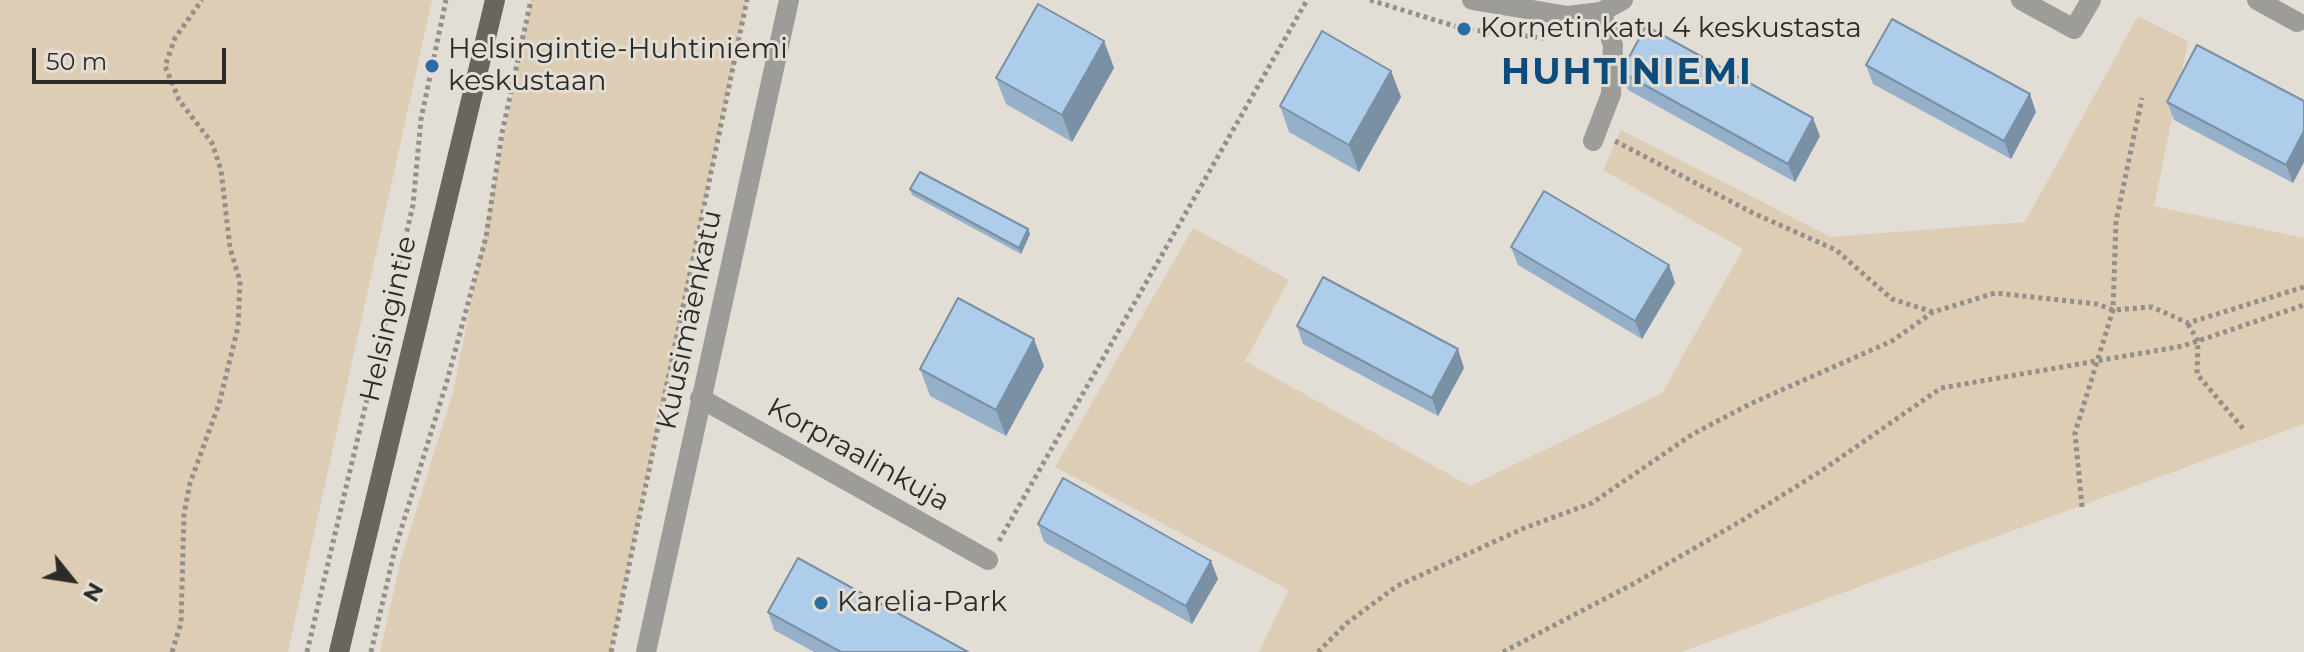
<!DOCTYPE html>
<html>
<head>
<meta charset="utf-8">
<style>
  body { margin:0 }
  #map { position:relative; width:2304px; height:652px; overflow:hidden; background:#e3ded5; font-family:Montserrat,sans-serif }
  canvas { display:block }
  .north { position:absolute; left:32px; top:540px; width:80px; height:80px; -webkit-text-stroke:6px #e3ded5; paint-order:stroke; rotate:120deg; font-size:22px; font-weight:700; line-height:32px; text-align:center; color:#2d2b28 }
  .north::after { content:''; display:block; margin:auto; width:28px; height:36px; background:#2d2b28; clip-path:polygon(50% 0,100% 100%,50% 72%,0 100%) }
  .scale { position:absolute; left:32px; top:48px; width:194px; height:36px; box-sizing:border-box; border:4px solid #2d2b28; border-top:0; padding-left:10px; font-size:24px; line-height:28px; white-space:nowrap; color:#2d2b28; -webkit-text-stroke:6px #e3ded5; paint-order:stroke }
</style>
</head>
<body>
<div id="map">
<canvas width="2304" height="652"></canvas>
<div class="north">N</div>
<div class="scale">50 m</div>
</div>
<script>
const ctx = document.querySelector('canvas').getContext('2d');
ctx.lineJoin = 'round';
function fillPath(path, color) {
  ctx.fillStyle = color;
  ctx.fill(path, 'evenodd');
}
function poly(rows) {
  const path = new Path2D();
  for (const r of rows) {
    path.moveTo(r[0], r[1]);
    for (let i = 2; i < r.length; i += 2) path.lineTo(r[i], r[i + 1]);
  }
  return path;
}
function strokePath(path, color, width, dash) {
  ctx.strokeStyle = color;
  ctx.lineWidth = width;
  ctx.lineCap = dash ? 'butt' : 'round';
  ctx.setLineDash(dash || []);
  ctx.stroke(path);
}
function drawText(font, color, halo, rows, align = 'center') {
  ctx.font = font + ' Montserrat,sans-serif';
  ctx.lineWidth = 6;
  ctx.setLineDash([]);
  ctx.textBaseline = 'middle';
  ctx.strokeStyle = halo;
  ctx.fillStyle = color;
  for (const [text, x, y, turn = 0] of rows) {
    ctx.save();
    ctx.translate(x, y);
    ctx.rotate((+turn || 0) * Math.PI / 180);
    ctx.textAlign = isNaN(turn) ? turn : align;
    if (halo) ctx.strokeText(text, 0, 0);
    ctx.fillText(text, 0, 0);
    ctx.restore();
  }
}
fillPath(poly([
  [0,0,432,0,288,652,0,652],
  [531,0,747,0,611,652,380,652,400,563,453,392],
  [2138,16,2188,41,2154,206,2304,238,2304,424,1681,652,1259,652,1289,590,1055,467,1193,228,1289,280,1245,361,1470,486,1662,393,1743,249,1603,170,1621,130,1831,237,2025,222]
]), '#dccdb4');
strokePath(poly([
  [1370,0,1464,29,1544,38],
  [1615,141,1753,213,1836,250,1892,299,1933,312],
  [2188,324,2198,341,2197,374,2245,431],
  [2082,507,2075,433,2113,310,2116,221,2142,98],
  [999,541,1307,0],
  [172,652,181,623,184,514,190,483,219,404,238,327,240,281,230,248,221,170,212,143,179,100,165,66,175,38,202,0],
  [307,652,413,205,421,119,446,0],
  [371,652,395,549,447,381,486,237,502,133,531,0],
  [611,652,747,0],
  [1318,652,1347,623,1397,586,1522,529,1592,503,1693,434,1750,404,1892,341,1933,312,1995,293,2097,304,2113,310,2152,307,2188,323,2304,287],
  [1503,652,1633,584,1746,518,1824,469,1941,388,2183,346,2304,305]
]), '#938f89', 5, [4, 4]);
strokePath(poly([
  [1472,0,1568,16,1601,12,1623,0],
  [2021,0,2074,29,2091,0],
  [2257,0,2297,22],
  [1593,141,1611,94,1613,45,1601,12],
  [700,398,988,560],
  [646,652,789,0]
]), '#9e9c99', 20);
strokePath(poly([
  [339,652,495,0]
]), '#69655f', 20);
fillPath(poly([
  [1104,41,1114,68,1072,142,1006,104,996,78],
  [1866,65,2036,112,2011,159,1873,84],
  [1391,71,1401,97,1359,172,1289,132,1280,106],
  [1621,72,1820,136,1795,182,1628,90],
  [2304,101,2304,162,2293,183,2174,120,2167,102],
  [910,189,1028,229,1030,234,1021,254,912,195],
  [1511,247,1669,265,1675,283,1642,339,1518,265],
  [1297,326,1464,368,1438,416,1303,344],
  [1044,366,1006,436,930,396,920,369],
  [1038,524,1218,579,1192,624,1044,542],
  [768,612,968,652,814,652,774,630]
]), '#96b0c9');
fillPath(poly([
  [1104,41,1114,68,1072,142,1062,115],
  [1391,71,1401,97,1359,172,1349,145],
  [2030,94,2036,112,2011,159,2004,141],
  [1813,118,1820,136,1795,182,1788,164],
  [2304,131,2304,162,2293,183,2286,165],
  [1028,229,1030,234,1021,254,1019,248],
  [1669,265,1675,283,1642,339,1635,321],
  [1034,339,1044,366,1006,436,996,410],
  [1458,349,1464,368,1438,416,1432,398],
  [1211,561,1218,579,1192,624,1186,606]
]), '#7a90a4');
const building = poly([
  [1038,4,1104,41,1062,115,996,78,1038,4],
  [1892,19,2030,94,2004,141,1866,65,1892,19],
  [1646,26,1813,118,1788,164,1621,72,1646,26],
  [1322,31,1391,71,1349,145,1280,106,1322,31],
  [2197,45,2304,101,2304,131,2286,165,2167,102,2197,45],
  [920,172,1028,229,1019,248,910,189,920,172],
  [1544,191,1669,265,1635,321,1511,247,1544,191],
  [1323,277,1458,349,1432,398,1297,326,1323,277],
  [958,298,1034,339,996,410,920,369,958,298],
  [1063,478,1211,561,1186,606,1038,524,1063,478],
  [798,558,968,652,841,652,768,612,798,558]
]);
fillPath(building, '#aecdea');
strokePath(building, '#7a90a4', 2);
for (const [x, y, r, color] of [
  [1464,29,8,"#2c6da3"],
  [432,66,8,"#2c6da3"],
  [821,603,8,"#2c6da3"]
]) {
  const dot = new Path2D();
  dot.arc(x, y, r, 0, 2 * Math.PI);
  ctx.fillStyle = color;
  ctx.fill(dot);
  strokePath(dot, '#e3ded5', 3);
}
drawText('28px', '#2d2b28', '#e3ded5', [
  ["Kornetinkatu 4 keskustasta",1480,29],
  ["Helsingintie-Huhtiniemi",448,50],
  ["keskustaan",448,82],
  ["Karelia-Park",837,603]
], 'left');
drawText('28px', '#2d2b28', '#e3ded5', [
  ["Helsingintie",389,319,-77],
  ["Kuusimäenkatu",690,320,-78],
  ["Korpraalinkuja",858,455,29]
]);
ctx.letterSpacing = '2px';
drawText('bold 36px', '#0b4c7c', '#e3ded5', [
  ["HUHTINIEMI",1627,73]
]);
ctx.letterSpacing = '0px';
</script>
</body>
</html>
